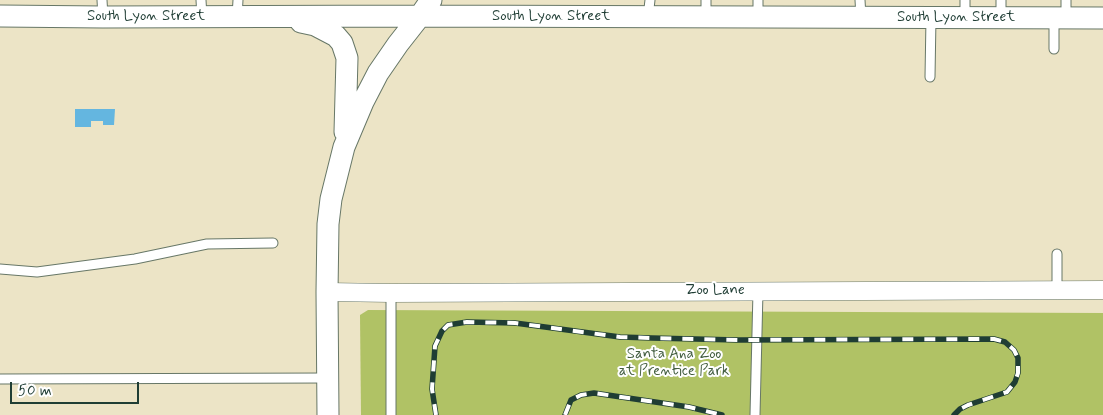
<!DOCTYPE html>
<html>
<head>
<meta charset="utf-8">
<style>
  body { margin:0 }
  #map { position:relative; width:1103px; height:415px; overflow:hidden; background:#ece4c6; font-family:Mynerve,sans-serif }
  canvas { display:block }
  .scale { position:absolute; left:10px; top:382px; width:129px; height:22px; box-sizing:border-box; border:2px solid #1f3d34; border-top:0; padding-left:6px; font-size:15px; line-height:18px; white-space:nowrap; color:#1f3d34; -webkit-text-stroke:4px #fff; paint-order:stroke }
</style>
</head>
<body>
<div id="map">
<canvas width="1103" height="415"></canvas>
<div class="scale">50 m</div>
</div>
<script>
const ctx = document.querySelector('canvas').getContext('2d');
ctx.lineJoin = 'round';
function fillPath(path, color) {
  ctx.fillStyle = color;
  ctx.fill(path, 'evenodd');
}
function poly(rows) {
  const path = new Path2D();
  for (const r of rows) {
    path.moveTo(r[0], r[1]);
    for (let i = 2; i < r.length; i += 2) path.lineTo(r[i], r[i + 1]);
  }
  return path;
}
function strokePath(path, color, width, dash) {
  ctx.strokeStyle = color;
  ctx.lineWidth = width;
  ctx.lineCap = dash ? 'butt' : 'round';
  ctx.setLineDash(dash || []);
  ctx.stroke(path);
}
function drawText(font, color, halo, rows, align = 'center') {
  ctx.font = font + ' Mynerve,sans-serif';
  ctx.lineWidth = 4;
  ctx.setLineDash([]);
  ctx.textBaseline = 'middle';
  ctx.strokeStyle = halo;
  ctx.fillStyle = color;
  for (const [text, x, y, turn = 0] of rows) {
    ctx.save();
    ctx.translate(x, y);
    ctx.rotate((+turn || 0) * Math.PI / 180);
    ctx.textAlign = isNaN(turn) ? turn : align;
    if (halo) ctx.strokeText(text, 0, 0);
    ctx.fillText(text, 0, 0);
    ctx.restore();
  }
}
fillPath(poly([
  [368,310,1103,313,1103,415,361,415,360,315]
]), '#b0c265');
fillPath(poly([
  [75,109,115,109,114,125,103,125,103,121,91,121,91,127,75,127]
]), '#64b6e0');
const service = poly([
  [102,0,103,17],
  [201,0,202,17],
  [706,0,706,17],
  [758,0,758,17],
  [860,0,861,17],
  [965,0,965,17],
  [1066,0,1066,17],
  [237,17,238,0],
  [648,17,650,0],
  [1001,17,1001,0],
  [1054,18,1054,49],
  [930,77,931,18],
  [1057,254,1057,290],
  [0,269,37,272,135,259,207,244,273,243],
  [391,293,391,415],
  [0,379,327,378],
  [755,415,758,291]
]);
const minor = poly([
  [327,292,391,293,1103,290]
]);
const tertiary = poly([
  [0,16,103,17,420,16,1103,18],
  [301,22,315,25,336,36,342,43,347,58,345,132],
  [328,415,327,292,328,224,331,199,344,147,363,102,378,73,398,44,420,16,431,0]
]);
strokePath(service, '#677767', 11);
strokePath(minor, '#677767', 19);
strokePath(tertiary, '#677767', 23);
strokePath(service, '#fff', 9);
strokePath(minor, '#fff', 18);
strokePath(tertiary, '#fff', 21);
const rail = poly([
  [436,415,432,389,435,346,442,331,448,325,467,322,515,323,620,337,652,338,738,340,994,339,1005,342,1014,350,1018,358,1018,373,1015,382,1007,392,968,405,960,409,954,415],
  [565,415,571,400,581,395,594,393,689,407,722,415]
]);
strokePath(rail, '#1f3d34', 5.5);
strokePath(rail, '#fff', 4, [11]);
drawText('15px', '#1f3d34', '#fff', [
  ["South Lyon Street",146,17],
  ["South Lyon Street",551,17],
  ["South Lyon Street",956,18],
  ["Zoo Lane",715,291]
]);
drawText('15px', '#435e40', '#fff', [
  ["Santa Ana Zoo",674,355],
  ["at Prentice Park",674,372]
]);
</script>
</body>
</html>
